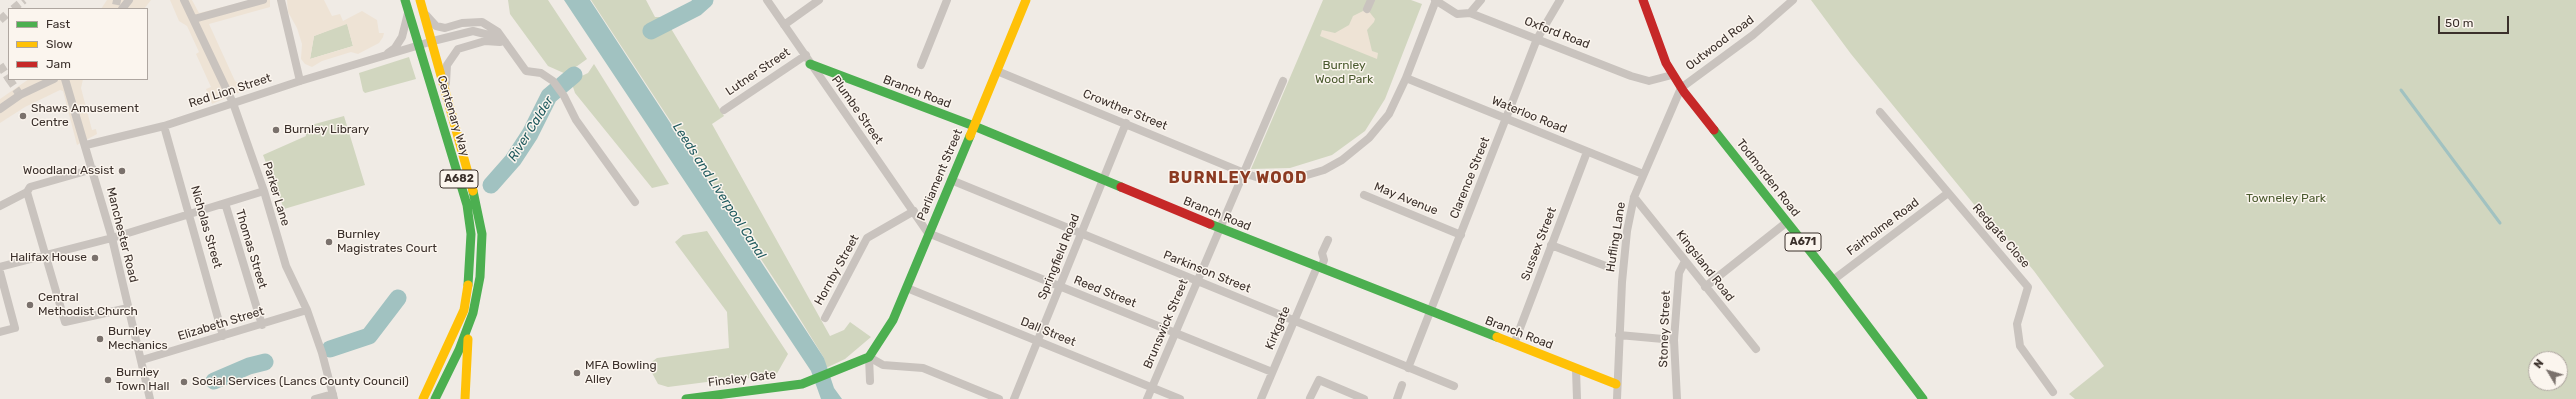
<!DOCTYPE html>
<html>
<head>
<meta charset="utf-8">
<style>
  body { margin:0 }
  #map { position:relative; width:2576px; height:399px; overflow:hidden; background:#f0ebe5; font-family:Rubik,sans-serif }
  canvas { display:block }
  .legend { position:absolute; left:8px; top:8px; width:140px; height:72px; box-sizing:border-box; background:#fbf5ee; border:1px solid #aea6a0; margin:0; padding:5px 7px; list-style:none; font-size:12px; color:#3b302b }
  .legend li { display:flex; align-items:center; gap:8px; height:20px }
  .legend b { width:20px; border:1px solid #aea6a0 }
  .north { position:absolute; left:2528px; top:351px; width:40px; height:40px; box-sizing:border-box; background:#fbf5ee; border:1px solid #aea6a0; border-radius:50%; rotate:308deg; font-size:11px; font-weight:700; line-height:16px; text-align:center; color:#3b302b }
  .north::after { content:''; display:block; margin:auto; width:14px; height:18px; background:#7a716c; clip-path:polygon(50% 0,100% 100%,50% 72%,0 100%) }
  .scale { position:absolute; left:2438px; top:16px; width:71px; height:18px; box-sizing:border-box; border:2px solid #3b302b; border-top:0; padding-left:5px; font-size:12px; line-height:14px; white-space:nowrap; color:#3b302b; -webkit-text-stroke:3px #fbf5ee; paint-order:stroke }
</style>
</head>
<body>
<div id="map">
<canvas width="2576" height="399"></canvas>
<ul class="legend">
<li><b style="height:5px;background:#4caf50"></b>Fast</li>
<li><b style="height:5px;background:#ffc107"></b>Slow</li>
<li><b style="height:5px;background:#c62828"></b>Jam</li>
</ul>
<div class="north">N</div>
<div class="scale">50 m</div>
</div>
<script>
const ctx = document.querySelector('canvas').getContext('2d');
ctx.lineJoin = 'round';
function fillPath(path, color) {
  ctx.fillStyle = color;
  ctx.fill(path, 'evenodd');
}
function poly(rows) {
  const path = new Path2D();
  for (const r of rows) {
    path.moveTo(r[0], r[1]);
    for (let i = 2; i < r.length; i += 2) path.lineTo(r[i], r[i + 1]);
  }
  return path;
}
function strokePath(path, color, width, dash) {
  ctx.strokeStyle = color;
  ctx.lineWidth = width;
  ctx.lineCap = dash ? 'butt' : 'round';
  ctx.setLineDash(dash || []);
  ctx.stroke(path);
}
function drawText(font, color, halo, rows, align = 'center') {
  ctx.font = font + ' Rubik,sans-serif';
  ctx.lineWidth = 3;
  ctx.setLineDash([]);
  ctx.textBaseline = 'middle';
  ctx.strokeStyle = halo;
  ctx.fillStyle = color;
  for (const [text, x, y, turn = 0] of rows) {
    ctx.save();
    ctx.translate(x, y);
    ctx.rotate((+turn || 0) * Math.PI / 180);
    ctx.textAlign = isNaN(turn) ? turn : align;
    if (halo) ctx.strokeText(text, 0, 0);
    ctx.fillText(text, 0, 0);
    ctx.restore();
  }
}
fillPath(poly([
  [508,0,548,0,587,59,566,74,548,66,510,14],
  [591,0,646,0,655,17,664,17,724,116,712,124,830,336,844,330,850,322,871,337,845,359,826,368,824,358,795,311],
  [1323,0,1411,0,1422,4,1385,99,1365,131,1332,155,1290,168,1251,169],
  [1811,0,2576,0,2576,399,2075,399,2069,394,2104,366,2034,271,1984,211,1981,213,1851,54],
  [2536,359,2560,359,2560,383,2536,383],
  [347,23,353,46,310,59,314,36],
  [409,57,416,79,365,93,363,91,359,73],
  [594,64,669,184,652,188,575,93,571,81,588,73],
  [344,116,365,185,284,209,263,155,306,136,304,127],
  [707,231,788,354,775,377,730,379,668,387,658,384,652,373,650,363,657,358,729,348,727,312,675,242,683,235]
]), '#d1d6bf');
fillPath(poly([
  [107,0,151,0,144,9,101,9],
  [170,0,192,0,199,13,251,0,270,0,270,7,209,24,235,81,247,89,212,104,206,89,211,87,196,54,199,52,187,26,179,21],
  [287,0,324,0,332,16,340,14,343,21,362,11,377,20,379,33,384,33,383,37,379,43,358,54,351,52,322,61,312,67,305,64,301,59,302,44,297,28,288,12],
  [347,24,353,46,310,59,314,36],
  [1367,9,1375,19,1374,22,1367,30,1372,51,1378,53,1377,59,1320,36,1322,30,1335,33,1349,25,1353,16],
  [29,79,83,79,81,88,92,130,96,129,97,134,77,145,63,91,60,90,25,107,0,123,0,99]
]), '#eee3d5');
fillPath(poly([
  [564,0,590,0,824,358,834,388,842,399,821,399,811,371]
]), '#a1c2c1');
strokePath(poly([
  [2401,90,2500,223]
]), '#a1c2c1', 3);
strokePath(poly([
  [651,31,696,8,705,0],
  [491,185,513,160,530,134,549,96,574,75],
  [330,349,369,336,398,298],
  [214,381,249,366,265,362]
]), '#a1c2c1', 17);
strokePath(poly([
  [113,0,127,3],
  [13,9,24,0],
  [0,20,9,12],
  [0,65,9,79],
  [9,79,20,95]
]), '#ccc6c0', 8, [8, 4]);
strokePath(poly([
  [184,0,233,103,264,191,286,266,307,310,322,353,334,399],
  [281,0,300,81],
  [767,0,928,233,1272,372],
  [1435,0,1457,14,1470,13,1631,76,1649,81,1672,75],
  [122,9,129,0],
  [1367,9,1371,0],
  [1470,13,1481,0],
  [426,15,436,26,445,28,462,23,482,22,498,32,526,71,541,73,553,81,564,96,576,120,635,202],
  [194,19,263,0],
  [784,25,819,0],
  [388,53,395,48,402,37,408,13],
  [921,65,947,0],
  [997,71,1244,173,1259,178,1297,178,1324,170,1342,160,1369,138,1389,114,1406,78,1436,0],
  [1406,78,1643,174],
  [65,79,112,238,150,399],
  [446,83,447,65,458,49,485,41,500,42],
  [0,109,20,95,54,79],
  [724,110,806,55],
  [1880,112,2028,287,2017,324,2020,346,2053,392],
  [164,126,223,336],
  [86,145,164,126,300,81,433,41,473,31,489,35,505,42],
  [951,180,1454,386],
  [27,192,65,322,128,308],
  [1364,195,1461,235],
  [1634,197,1756,349],
  [225,203,262,325],
  [0,206,27,192,30,187,93,169],
  [1551,245,1611,268],
  [0,267,112,238,264,191],
  [1321,268,1324,260,1322,253,1328,240],
  [0,272,15,328,0,332],
  [1833,280,1948,193],
  [1705,287,1787,222],
  [907,288,1180,399],
  [825,318,867,238,914,211],
  [1619,335,1674,340],
  [1514,344,1587,152],
  [869,357,883,365,923,368,999,399],
  [869,357,870,381],
  [142,360,307,310],
  [1408,368,1537,39,1560,0],
  [1576,369,1577,399],
  [1310,398,1319,380,1364,399],
  [315,399,333,394],
  [1014,399,1126,123],
  [1147,399,1283,81],
  [1261,399,1317,267],
  [1397,399,1402,385],
  [1617,399,1622,282,1627,231,1634,197,1681,88,1753,35,1793,0],
  [1677,399,1674,340,1679,273,1685,261]
]), '#c9c3be', 8);
strokePath(poly([
  [405,0,467,205,471,234,468,285],
  [810,64,974,126,1121,187],
  [1714,130,1833,280,1923,399],
  [1210,224,1497,337],
  [435,399,459,350,473,313,480,277,482,234,473,191],
  [686,399,802,384,869,357,893,320,970,136]
]), '#4caf50', 9);
strokePath(poly([
  [420,0,473,191],
  [970,136,1026,0],
  [1497,337,1616,384],
  [423,399,464,310,468,285],
  [465,399,468,339]
]), '#ffc107', 9);
strokePath(poly([
  [1643,0,1666,63,1684,92,1714,130],
  [1121,187,1210,224]
]), '#c62828', 9);
for (const [x, y, r, color] of [
  [23,116,4,"#7a716c"],
  [276,130,4,"#7a716c"],
  [122,171,4,"#7a716c"],
  [329,242,4,"#7a716c"],
  [95,258,4,"#7a716c"],
  [30,305,4,"#7a716c"],
  [100,339,4,"#7a716c"],
  [577,373,4,"#7a716c"],
  [108,380,4,"#7a716c"],
  [184,382,4,"#7a716c"]
]) {
  const dot = new Path2D();
  dot.arc(x, y, r, 0, 2 * Math.PI);
  ctx.fillStyle = color;
  ctx.fill(dot);
  strokePath(dot, '#fbf5ee', 1.5);
}
for (const [x, y, w] of [
  [459,179,38],
  [1803,242,36]
]) {
  const box = new Path2D();
  box.roundRect(x - w / 2, y - 9, w, 18, 3);
  ctx.fillStyle = '#fbf5ee';
  ctx.fill(box);
  strokePath(box, '#3b302b', 1);
}
drawText('bold 11px', '#3b302b', null, [
  ["A682",459,179],
  ["A671",1803,242]
]);
drawText('12px', '#3b302b', '#fbf5ee', [
  ["Oxford Road",1557,33,21],
  ["Outwood Road",1720,43,-37],
  ["Lutner Street",758,72,-34],
  ["Red Lion Street",230,91,-18],
  ["Branch Road",917,92,21],
  ["Plumbe Street",857,110,55],
  ["Crowther Street",1125,110,22],
  ["Waterloo Road",1529,115,22],
  ["Centenary Way",453,116,73],
  ["Parliament Street",940,175,-67],
  ["Clarence Street",1470,178,-68],
  ["Todmorden Road",1768,178,52],
  ["Parker Lane",276,194,73],
  ["May Avenue",1406,199,22],
  ["Branch Road",1217,214,22],
  ["Nicholas Street",206,227,74],
  ["Fairholme Road",1883,227,-37],
  ["Manchester Road",122,235,76],
  ["Redgate Close",2001,236,49],
  ["Hufling Lane",1616,237,-81],
  ["Sussex Street",1539,244,-69],
  ["Thomas Street",251,249,73],
  ["Springfield Road",1059,257,-68],
  ["Kingsland Road",1705,266,52],
  ["Hornby Street",837,270,-61],
  ["Parkinson Street",1207,272,22],
  ["Reed Street",1105,292,22],
  ["Elizabeth Street",221,324,-17],
  ["Brunswick Street",1166,324,-67],
  ["Kirkgate",1278,328,-67],
  ["Stoney Street",1665,329,-88],
  ["Dall Street",1048,332,22],
  ["Branch Road",1519,333,21],
  ["Finsley Gate",742,379,-7]
]);
drawText('12px', '#4a5a2e', '#fbf5ee', [
  ["Burnley",1344,66],
  ["Wood Park",1344,80],
  ["Towneley Park",2286,199]
]);
drawText('12px', '#3b302b', '#fbf5ee', [
  ["Shaws Amusement",31,109],
  ["Centre",31,123],
  ["Burnley Library",284,130],
  ["Woodland Assist",114,171,"right"],
  ["Burnley",337,235],
  ["Magistrates Court",337,249],
  ["Halifax House",87,258,"right"],
  ["Central",38,298],
  ["Methodist Church",38,312],
  ["Burnley",108,332],
  ["Mechanics",108,346],
  ["MFA Bowling",585,366],
  ["Alley",585,380],
  ["Burnley",116,373],
  ["Town Hall",116,387],
  ["Social Services (Lancs County Council)",192,382]
], 'left');
drawText('italic 13px', '#1f5a5e', '#fbf5ee', [
  ["River Calder",531,129,-58],
  ["Leeds and Liverpool Canal",719,191,57]
]);
ctx.letterSpacing = '1px';
drawText('bold 16px', '#8c3b22', '#fbf5ee', [
  ["BURNLEY WOOD",1238,178]
]);
ctx.letterSpacing = '0px';
</script>
</body>
</html>
